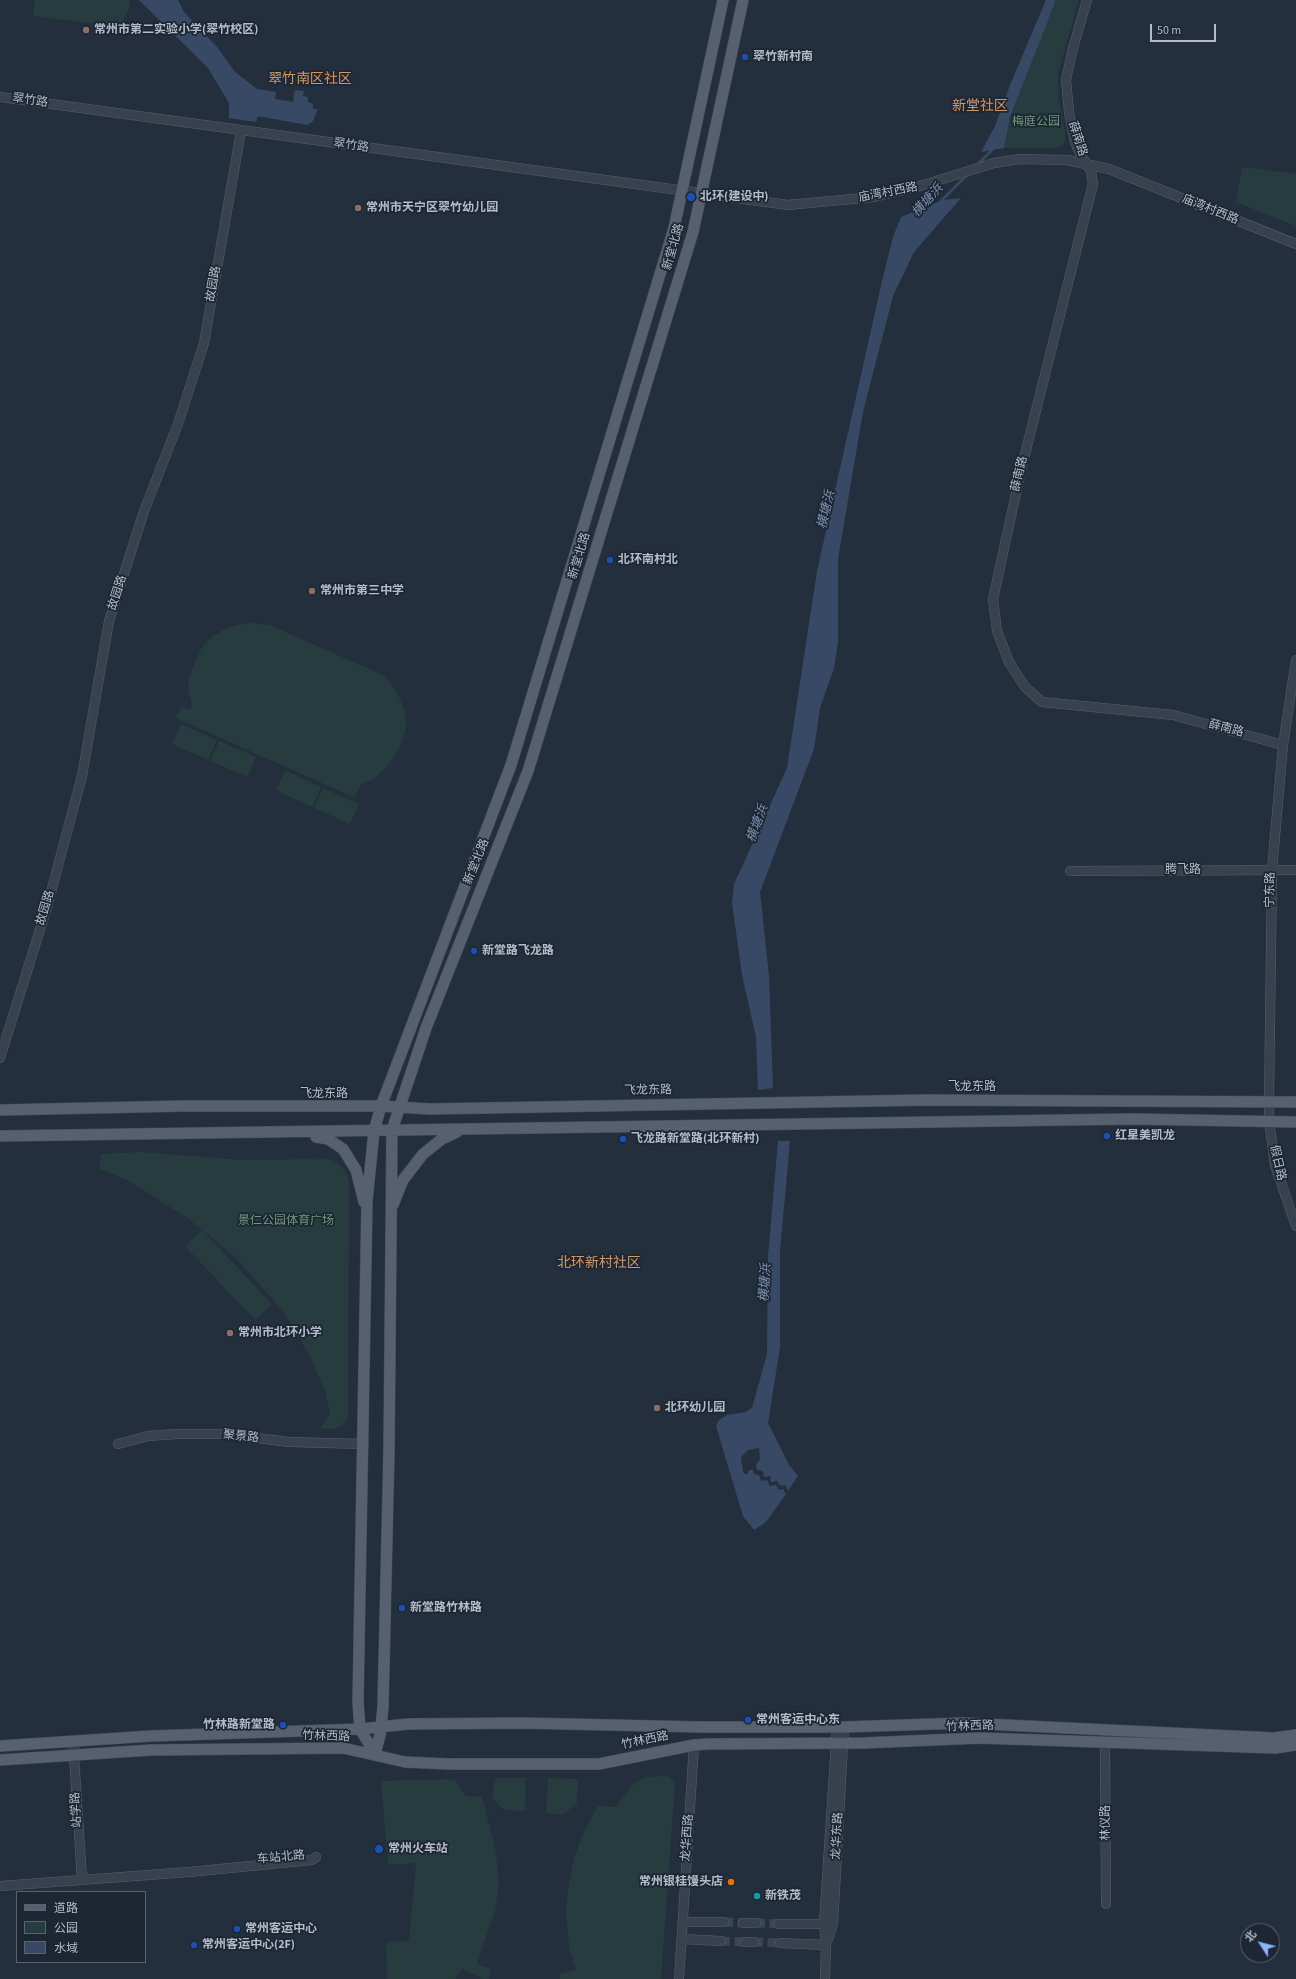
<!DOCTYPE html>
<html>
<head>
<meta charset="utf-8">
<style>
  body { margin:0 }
  #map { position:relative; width:1296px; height:1979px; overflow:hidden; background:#242f3e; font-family:"Source Sans 3","Noto Sans SC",sans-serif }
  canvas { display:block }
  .legend { position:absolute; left:16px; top:1891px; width:130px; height:72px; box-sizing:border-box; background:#1d2633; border:1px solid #59626f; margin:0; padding:5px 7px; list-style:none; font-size:12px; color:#b4bcc9 }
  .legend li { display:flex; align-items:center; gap:8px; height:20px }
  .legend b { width:20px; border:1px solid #59626f }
  .north { position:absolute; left:1240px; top:1923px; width:40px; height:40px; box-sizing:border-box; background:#1d2633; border:1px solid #59626f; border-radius:50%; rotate:306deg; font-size:11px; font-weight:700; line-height:16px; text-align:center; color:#b4bcc9 }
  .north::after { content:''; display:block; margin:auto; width:14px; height:18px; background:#8ab2f8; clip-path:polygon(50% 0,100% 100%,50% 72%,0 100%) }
  .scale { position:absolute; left:1150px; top:24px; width:66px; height:18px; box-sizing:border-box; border:2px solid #b4bcc9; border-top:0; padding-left:5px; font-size:12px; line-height:14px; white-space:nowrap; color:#b4bcc9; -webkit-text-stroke:3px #1d2633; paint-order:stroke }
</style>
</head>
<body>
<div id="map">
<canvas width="1296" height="1979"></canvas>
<ul class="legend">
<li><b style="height:5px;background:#56606e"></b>道路</li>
<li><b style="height:11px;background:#263c3f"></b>公园</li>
<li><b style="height:11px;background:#384965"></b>水域</li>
</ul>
<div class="north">北</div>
<div class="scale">50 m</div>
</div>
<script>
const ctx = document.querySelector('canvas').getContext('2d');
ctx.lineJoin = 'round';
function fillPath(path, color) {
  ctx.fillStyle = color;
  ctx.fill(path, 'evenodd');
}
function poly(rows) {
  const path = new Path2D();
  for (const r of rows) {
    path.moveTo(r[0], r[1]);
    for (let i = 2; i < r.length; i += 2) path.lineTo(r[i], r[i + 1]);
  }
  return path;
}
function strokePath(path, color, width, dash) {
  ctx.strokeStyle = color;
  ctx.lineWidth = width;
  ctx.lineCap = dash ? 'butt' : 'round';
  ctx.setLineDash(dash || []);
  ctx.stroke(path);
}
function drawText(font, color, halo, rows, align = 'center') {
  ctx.font = font + ' "Source Sans 3","Noto Sans SC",sans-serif';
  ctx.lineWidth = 3.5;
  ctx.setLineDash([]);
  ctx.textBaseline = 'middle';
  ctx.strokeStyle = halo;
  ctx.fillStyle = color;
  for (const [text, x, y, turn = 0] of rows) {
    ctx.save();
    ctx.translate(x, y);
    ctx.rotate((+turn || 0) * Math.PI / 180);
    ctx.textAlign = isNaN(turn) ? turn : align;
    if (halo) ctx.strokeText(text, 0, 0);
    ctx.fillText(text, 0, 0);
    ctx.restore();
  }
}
fillPath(poly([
  [35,0,130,0,129,10,122,22,145,25,145,30,33,16],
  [1056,0,1079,0,1058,73,1059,101,1066,136,1064,143,1059,147,1054,148,1004,148,1010,117],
  [1242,167,1296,174,1296,226,1236,202],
  [254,623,272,626,383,675,392,685,399,697,405,712,406,727,402,742,395,756,385,769,373,779,361,784,355,798,176,718,181,707,190,710,192,705,188,689,189,677,201,649,209,639,223,630,237,625],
  [181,724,217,740,208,760,172,744],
  [219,741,256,757,247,777,210,761],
  [285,770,321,787,312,807,276,790],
  [323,788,359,804,350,824,314,808],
  [141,1152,241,1160,331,1159,339,1164,347,1173,349,1183,348,1418,342,1425,334,1429,320,1428,330,1414,326,1394,310,1356,283,1311,234,1256,186,1217,127,1180,99,1169,101,1154],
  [202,1230,272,1304,255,1320,185,1246],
  [668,1776,675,1783,661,1979,560,1979,560,1974,576,1970,569,1947,566,1915,568,1888,574,1859,584,1831,598,1806,615,1807,633,1785,644,1777],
  [495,1778,526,1778,525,1811,505,1810,499,1806,492,1798],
  [548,1778,578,1779,577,1803,563,1815,546,1813],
  [454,1779,466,1796,482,1797,496,1853,499,1882,495,1911,477,1964,491,1969,489,1979,485,1979,462,1969,455,1979,387,1979,386,1942,409,1941,416,1863,388,1865,381,1781]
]), '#263c3f');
fillPath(poly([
  [139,0,178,0,184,12,217,47,235,72,257,89,276,92,275,99,293,102,295,90,304,91,303,96,308,97,308,102,313,104,313,109,318,109,313,121,307,125,258,116,256,122,229,118,229,103,208,68],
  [1046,0,1056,0,1010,117,1004,148,981,152,995,126,1010,85],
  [961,198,914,252,893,296,863,412,838,559,838,642,834,668,820,708,814,749,760,892,769,976,773,1088,758,1090,756,1037,742,975,732,903,734,884,787,768,817,571,882,281,893,237,901,217,943,200],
  [778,1141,790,1141,780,1251,780,1347,768,1423,789,1465,798,1476,788,1491,785,1485,780,1486,777,1481,771,1482,770,1476,764,1477,763,1471,757,1470,756,1465,760,1459,759,1448,748,1450,741,1457,743,1472,747,1475,749,1470,753,1470,754,1474,759,1475,761,1481,767,1480,770,1486,776,1485,779,1490,783,1489,786,1494,766,1522,754,1530,743,1516,716,1426,719,1420,727,1415,746,1412,752,1408,767,1354,768,1256]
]), '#384965');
strokePath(poly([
  [978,164,994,148],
  [940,202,967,175]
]), '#384965', 2.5);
strokePath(poly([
  [724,1922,743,1923],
  [756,1923,778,1924],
  [721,1941,744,1942],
  [754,1942,780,1943]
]), '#3a4453', 9, [9, 4.5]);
const minor = poly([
  [1087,0,1073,48,1066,80,1069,112,1075,142,1080,154,1091,171,1093,184,1021,470,1000,567,993,599,997,631,1009,662,1025,687,1042,702,1173,715,1283,745],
  [0,97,788,205,874,197,917,187,994,163,1020,159,1067,160,1109,169,1296,244],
  [1296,660,1283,745,1272,870,1269,1102,1269,1121,1275,1165,1296,1226],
  [1070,871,1296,870],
  [0,1058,47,907,82,776,109,621,144,511,178,424,204,343,241,131],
  [118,1444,148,1436,177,1434,225,1434,289,1442,364,1444],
  [73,1741,82,1879],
  [1105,1742,1106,1904],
  [0,1886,189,1872,312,1860,316,1857],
  [684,1922,724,1922],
  [743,1923,756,1923],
  [778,1924,830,1924],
  [682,1939,721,1941],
  [744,1942,754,1942],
  [780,1943,826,1945,824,1923,837,1727],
  [679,1979,694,1745],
  [825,1979,826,1945,833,1924,844,1727]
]);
const major = poly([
  [0,1110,183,1106,381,1106,430,1109,927,1100,1296,1102],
  [0,1136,1132,1119,1296,1122],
  [316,1137,328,1139,343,1149,356,1170,364,1202],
  [393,1205,403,1180,423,1154,442,1139,457,1132],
  [0,1746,151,1736,360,1729,408,1724,521,1723,701,1727,844,1727,964,1723,1274,1738,1296,1735],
  [375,1754,360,1729,358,1702,367,1201,374,1131,381,1106,511,765,674,228,723,0],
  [375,1754,380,1735,383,1707,389,1450,392,1130,426,1028,528,771,693,232,743,0],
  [0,1760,151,1750,343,1748,405,1762,449,1764,599,1764,694,1745,708,1744,863,1743,980,1738,1275,1748,1296,1745]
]);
strokePath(minor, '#565f6c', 10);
strokePath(major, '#414a57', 12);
strokePath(minor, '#38414e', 9);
strokePath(major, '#56606e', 11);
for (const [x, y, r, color] of [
  [86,30,4,"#8d6e63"],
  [745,57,4,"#1a4fb4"],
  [691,197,5,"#1a4fb4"],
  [358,208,4,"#8d6e63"],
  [610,560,4,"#1a4fb4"],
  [312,591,4,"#8d6e63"],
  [474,951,4,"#1a4fb4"],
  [1107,1136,4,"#1a4fb4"],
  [623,1139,4,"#1a4fb4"],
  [230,1333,4,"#8d6e63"],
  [657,1408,4,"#8d6e63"],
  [402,1608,4,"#1a4fb4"],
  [748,1720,4,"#1a4fb4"],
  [283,1725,4,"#1a4fb4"],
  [379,1849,5,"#1a4fb4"],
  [731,1882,4,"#e8710a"],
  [757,1896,4,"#0f9aa8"],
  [237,1929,4,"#1a4fb4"],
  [194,1945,4,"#1a4fb4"]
]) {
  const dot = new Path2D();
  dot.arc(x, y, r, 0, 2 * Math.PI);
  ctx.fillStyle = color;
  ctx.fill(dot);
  strokePath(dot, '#1d2633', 1.5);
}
drawText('bold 12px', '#b4bcc9', '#1d2633', [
  ["常州市第二实验小学(翠竹校区)",94,30],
  ["翠竹新村南",753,57],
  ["北环(建设中)",700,197],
  ["常州市天宁区翠竹幼儿园",366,208],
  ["北环南村北",618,560],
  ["常州市第三中学",320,591],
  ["新堂路飞龙路",482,951],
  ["红星美凯龙",1115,1136],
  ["飞龙路新堂路(北环新村)",631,1139],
  ["常州市北环小学",238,1333],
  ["北环幼儿园",665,1408],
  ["新堂路竹林路",410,1608],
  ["常州客运中心东",756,1720],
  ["竹林路新堂路",275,1725,"right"],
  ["常州火车站",388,1849],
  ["常州银桂馒头店",723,1882,"right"],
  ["新铁茂",765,1896],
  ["常州客运中心",245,1929],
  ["常州客运中心(2F)",202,1945]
], 'left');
drawText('12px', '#b4bcc9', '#1d2633', [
  ["翠竹路",30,101,8],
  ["薛南路",1077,139,72],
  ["翠竹路",351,146,8],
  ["庙湾村西路",888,193,-11],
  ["庙湾村西路",1210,210,22],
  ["新堂北路",674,247,-74],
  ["故园路",214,284,-80],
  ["薛南路",1020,474,-77],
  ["新堂北路",580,556,-73],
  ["故园路",118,593,-72],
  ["薛南路",1226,729,15],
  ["新堂北路",477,862,-68],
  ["腾飞路",1183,870],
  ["宁东路",1271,890,-89],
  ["故园路",46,908,-74],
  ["飞龙东路",972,1087],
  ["飞龙东路",648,1091,-1],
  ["飞龙东路",324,1094],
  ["假日路",1277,1163,77],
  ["聚景路",241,1437,6],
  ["竹林西路",970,1727,-2],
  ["竹林西路",326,1737,2],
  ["竹林西路",645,1741,-11],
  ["站学路",77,1810,-94],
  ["林仪路",1106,1823,-90],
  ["龙华东路",838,1836,-87],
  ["龙华西路",688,1838,-86],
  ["车站北路",281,1858,-5]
]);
drawText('12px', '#6b9a77', '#1d2633', [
  ["梅庭公园",1036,122],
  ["景仁公园体育广场",286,1221]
]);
drawText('italic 13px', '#7c91b1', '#1d2633', [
  ["横塘浜",928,201,-48],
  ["横塘浜",827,510,-77],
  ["横塘浜",758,824,-70],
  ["横塘浜",766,1283,-87]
]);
drawText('14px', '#d59763', '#1d2633', [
  ["翠竹南区社区",310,80],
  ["新堂社区",980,107],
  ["北环新村社区",599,1264]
]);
</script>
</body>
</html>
